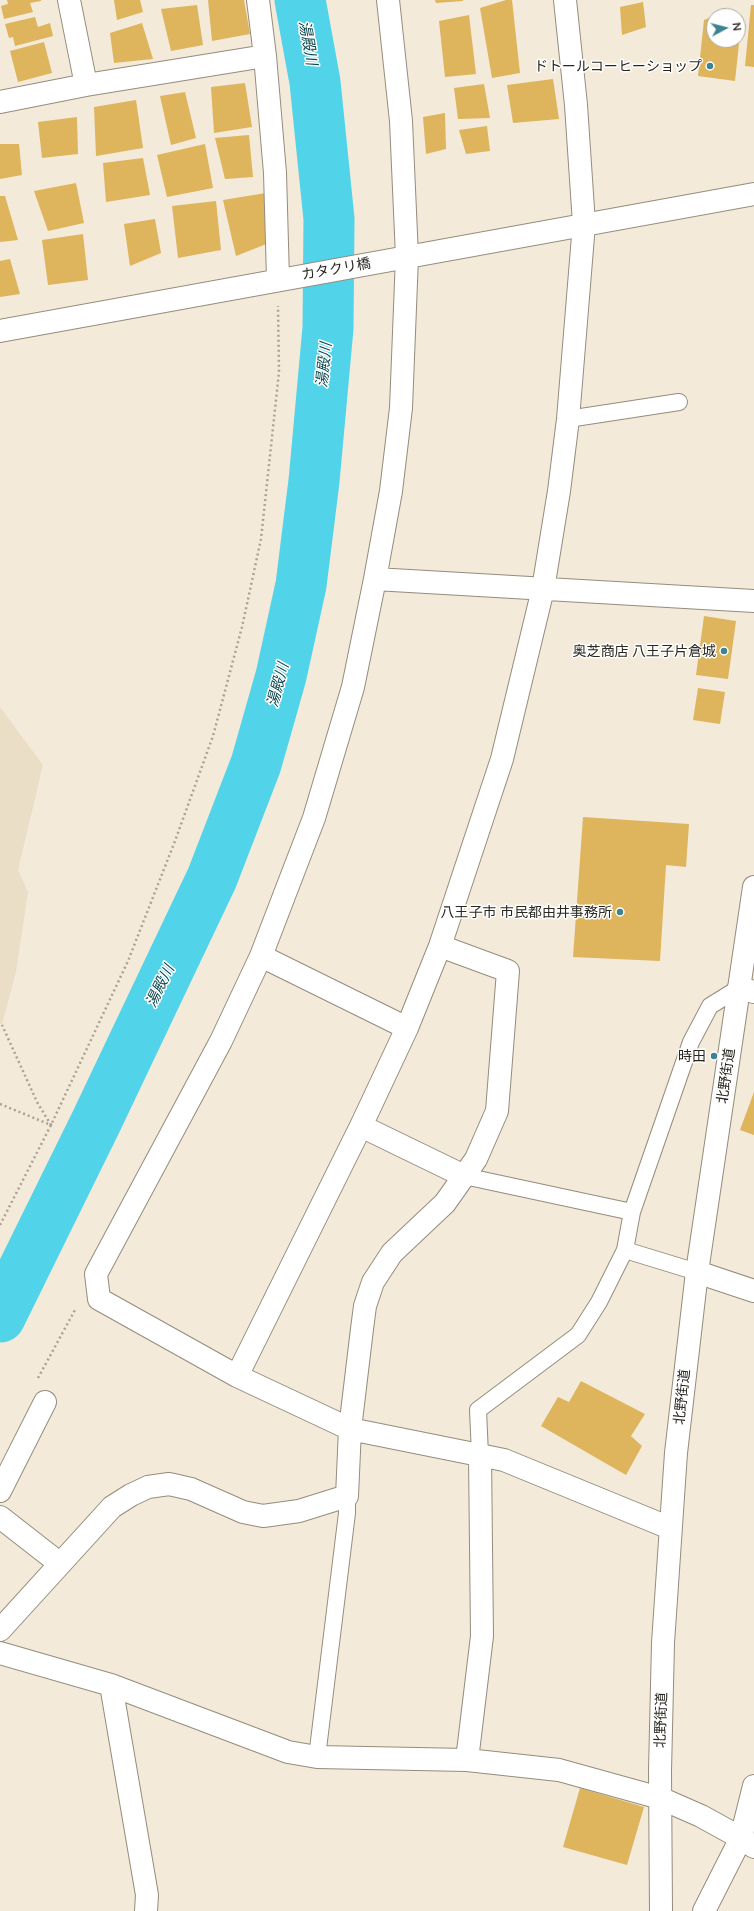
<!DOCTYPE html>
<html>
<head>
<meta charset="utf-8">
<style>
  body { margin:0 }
  #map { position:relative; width:754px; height:1911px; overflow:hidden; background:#f3ead9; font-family:Lato,sans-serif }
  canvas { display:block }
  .north { position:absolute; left:706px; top:8px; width:40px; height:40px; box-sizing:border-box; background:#fff; border:1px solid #aaa9a6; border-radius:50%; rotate:83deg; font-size:11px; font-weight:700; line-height:16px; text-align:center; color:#2a2721 }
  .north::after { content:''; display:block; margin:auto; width:14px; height:18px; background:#3e8390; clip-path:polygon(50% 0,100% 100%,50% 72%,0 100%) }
</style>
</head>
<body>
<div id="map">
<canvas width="754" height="1911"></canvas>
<div class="north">N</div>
</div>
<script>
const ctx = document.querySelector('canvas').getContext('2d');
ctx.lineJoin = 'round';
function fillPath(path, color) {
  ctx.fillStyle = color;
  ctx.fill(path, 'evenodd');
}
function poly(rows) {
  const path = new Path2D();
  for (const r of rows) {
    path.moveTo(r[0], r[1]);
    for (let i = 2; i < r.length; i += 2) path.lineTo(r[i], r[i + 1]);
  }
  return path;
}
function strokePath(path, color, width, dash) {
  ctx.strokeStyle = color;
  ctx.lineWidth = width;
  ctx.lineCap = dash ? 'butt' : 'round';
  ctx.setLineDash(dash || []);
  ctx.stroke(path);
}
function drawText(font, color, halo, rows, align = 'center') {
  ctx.font = font + ' Lato,"Noto Sans JP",sans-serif';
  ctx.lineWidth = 3;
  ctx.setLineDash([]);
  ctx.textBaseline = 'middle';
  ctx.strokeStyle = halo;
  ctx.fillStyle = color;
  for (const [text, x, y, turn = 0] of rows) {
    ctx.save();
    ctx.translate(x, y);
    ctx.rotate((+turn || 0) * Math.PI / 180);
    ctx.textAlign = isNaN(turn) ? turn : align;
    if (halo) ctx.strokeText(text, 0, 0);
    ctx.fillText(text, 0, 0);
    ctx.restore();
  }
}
fillPath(poly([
  [0,707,43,765,18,870,28,892,16,972,2,1025,0,1024]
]), '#eadec6');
strokePath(poly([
  [0,1317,96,1122,212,878,256,764,281,676,301,585,314,481,328,328,329,219,315,82,300,0]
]), '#51d3e9', 51);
fillPath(poly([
  [7,0,41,0,41,1,30,3,33,12,4,19,1,6,8,4],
  [114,0,140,0,143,12,117,20],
  [208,0,244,0,250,34,212,41],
  [435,0,463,0,463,1,436,3],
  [506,0,512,0,520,73,492,78,480,8],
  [643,2,646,27,622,35,620,7],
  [197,5,203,45,171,51,161,9],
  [751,5,754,5,754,67,745,66],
  [729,11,742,16,735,81,698,76,704,20,714,16,714,40,738,40,738,16,716,16],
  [469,15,476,74,445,77,439,21],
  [35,17,38,27,50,23,53,36,15,46,13,37,9,38,5,24],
  [142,23,153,59,114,63,110,33],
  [44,42,52,73,18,82,10,51],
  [553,79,559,119,513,123,507,85],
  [245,83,252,127,214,133,211,87],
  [484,84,490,118,458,119,454,88],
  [185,92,196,138,171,145,160,96],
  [136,100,143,148,96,156,94,107],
  [445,113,446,149,426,154,423,117],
  [77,117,78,154,42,158,38,122],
  [487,126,490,151,466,154,459,130],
  [249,135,253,177,225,179,215,138],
  [0,144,19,144,22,175,0,179],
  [205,144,213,188,167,197,157,155],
  [143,158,150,195,106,202,103,163],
  [76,183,84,223,48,231,34,191],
  [266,193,269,243,236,256,223,200],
  [0,196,5,196,18,240,0,242],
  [216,201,221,250,178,258,172,206],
  [155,219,161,253,130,266,124,224],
  [83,234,88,280,48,285,42,240],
  [10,259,20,294,0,297,0,261],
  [704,616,736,621,728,679,696,675],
  [698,688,725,692,720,724,693,720],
  [583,817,689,824,686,867,666,865,660,961,573,957],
  [754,1092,754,1135,740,1130],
  [581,1381,645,1414,631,1436,642,1446,626,1475,541,1426,558,1397,569,1402],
  [580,1788,644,1807,627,1865,563,1847]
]), '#deb45d');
const service = poly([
  [568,419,679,402],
  [464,1176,632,1212],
  [625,1250,697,1272],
  [480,1455,478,1410,578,1335,599,1302,625,1250,632,1212,691,1042,710,1006,739,988],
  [317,1757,347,1513,347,1496]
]);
const minor = poly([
  [69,0,86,85],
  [258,0,265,56,275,173,278,279],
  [388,0,401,121,407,257,401,408,391,491,375,579,353,687,314,818,261,956,221,1041,96,1274,99,1299,237,1376,350,1429,504,1460,670,1528],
  [0,102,86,85,265,56],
  [375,579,754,601],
  [261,956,407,1028],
  [739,988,754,992],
  [361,1126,464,1176],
  [697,1272,754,1291],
  [237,1376,361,1126,407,1028,440,946,502,759,543,589,559,491,568,419,584,224,576,105,565,0],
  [0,1491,45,1402],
  [0,1517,59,1563],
  [0,1630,112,1507,131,1495,148,1487,169,1484,191,1489,243,1512,263,1516,299,1511,347,1496,350,1429,362,1329,365,1306,373,1282,392,1253,445,1203,476,1159,497,1111,508,971,440,946],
  [0,1653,111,1685,288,1752,317,1757,467,1760,559,1770,660,1798,701,1816,741,1838,754,1847],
  [111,1685,147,1895,146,1911],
  [467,1760,482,1636,480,1455],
  [704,1911,741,1838,754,1786]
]);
const tertiary = poly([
  [0,331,754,194]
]);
const secondary = poly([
  [661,1911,660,1771,663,1643,676,1453,697,1272,754,887]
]);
strokePath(service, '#948c7d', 18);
strokePath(minor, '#948c7d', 24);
strokePath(tertiary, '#948c7d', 24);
strokePath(secondary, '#948c7d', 24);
strokePath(poly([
  [0,1104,51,1125,37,1102,2,1025],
  [0,1225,51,1125,128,961,175,841,213,736,242,627,261,539,279,372,278,306],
  [38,1378,76,1308]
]), '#a9a295', 2.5, [2, 3]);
strokePath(service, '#fff', 16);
strokePath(minor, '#fff', 22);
strokePath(tertiary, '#fff', 22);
strokePath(secondary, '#fff', 22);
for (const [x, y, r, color] of [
  [710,66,4,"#3e8390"],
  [724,651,4,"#3e8390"],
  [620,912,4,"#3e8390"],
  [714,1056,4,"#3e8390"]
]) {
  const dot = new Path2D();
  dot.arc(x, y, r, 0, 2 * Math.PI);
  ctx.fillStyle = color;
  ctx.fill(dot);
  strokePath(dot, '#fff', 1.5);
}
drawText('14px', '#2a2721', '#fff', [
  ["ドトールコーヒーショップ",702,66],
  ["奥芝商店 八王子片倉城",716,651],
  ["八王子市 市民都由井事務所",612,912],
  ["時田",706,1056]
], 'right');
drawText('14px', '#2a2721', '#fff', [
  ["カタクリ橋",336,269,-10],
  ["北野街道",726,1076,-82],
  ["北野街道",682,1397,-84],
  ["北野街道",661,1720,-88]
]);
drawText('italic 15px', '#0e4851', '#fff', [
  ["湯殿川",308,43,80],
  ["湯殿川",324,365,-84],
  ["湯殿川",278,685,-75],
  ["湯殿川",160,986,-64]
]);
</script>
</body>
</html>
